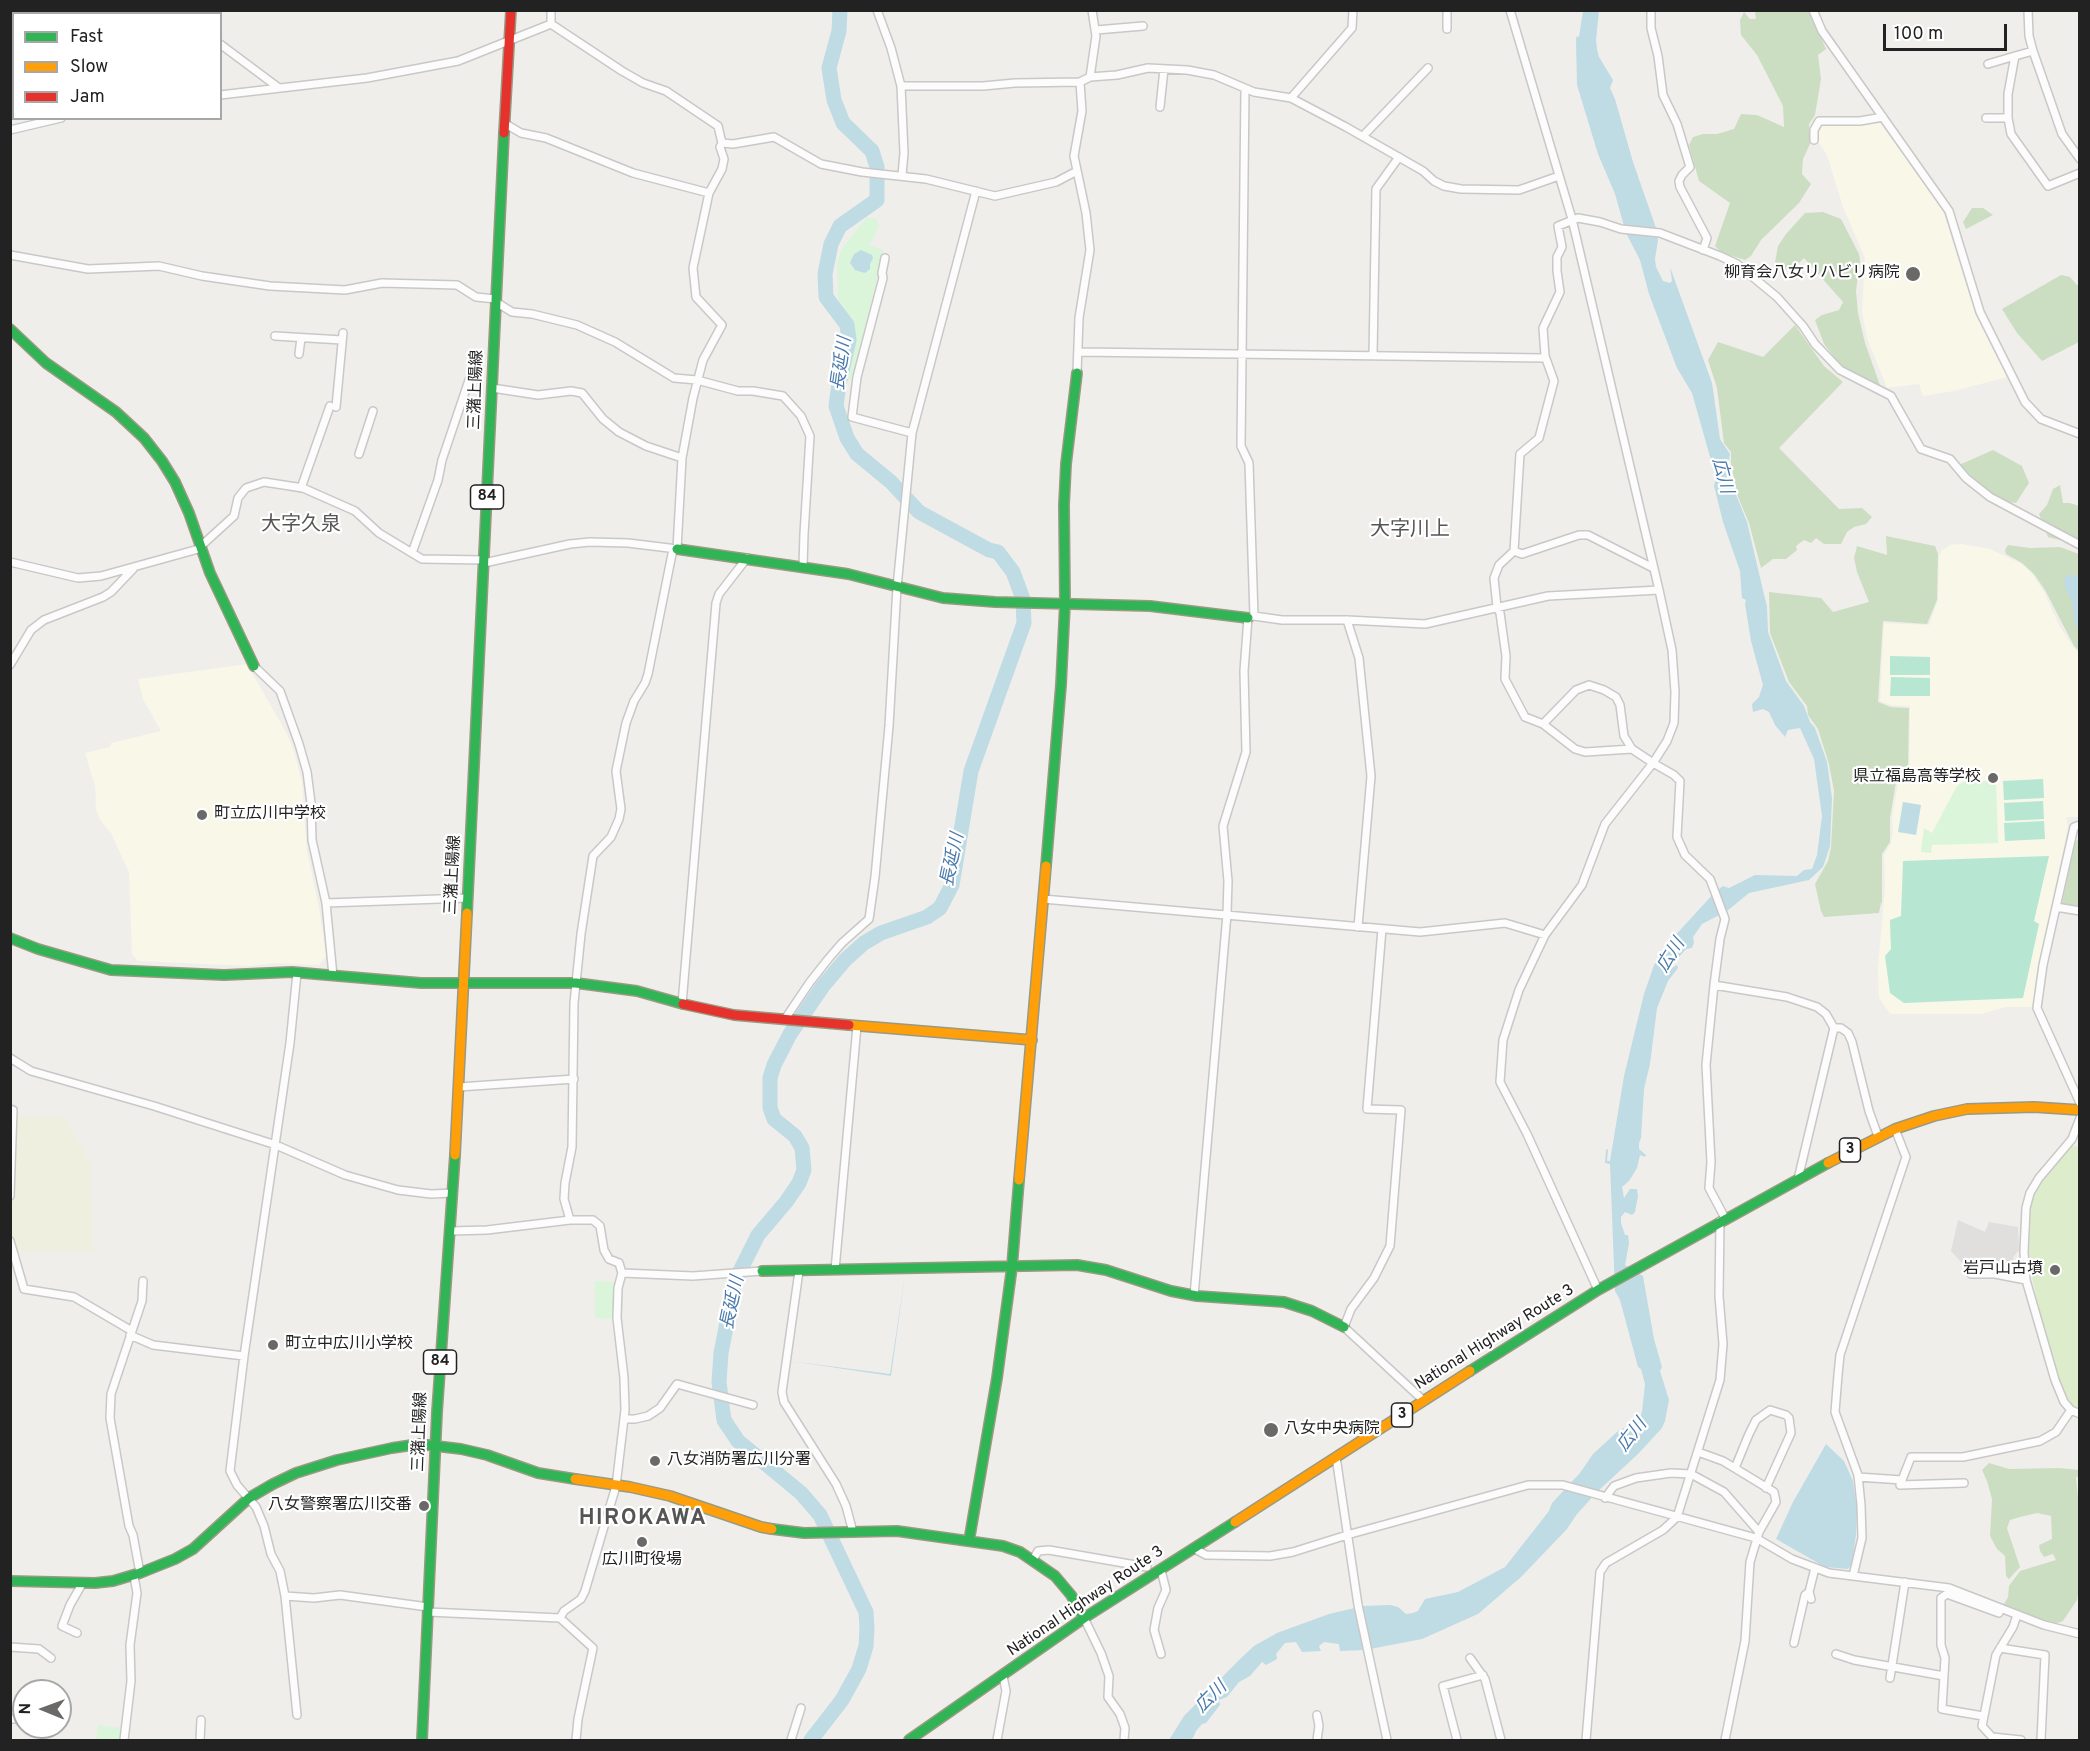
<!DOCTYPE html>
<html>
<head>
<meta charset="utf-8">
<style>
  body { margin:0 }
  #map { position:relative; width:2090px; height:1751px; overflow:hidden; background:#f0eeeb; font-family:Overpass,sans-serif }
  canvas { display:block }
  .frame { position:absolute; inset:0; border:12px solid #222; pointer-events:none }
  .legend { position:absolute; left:12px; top:12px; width:210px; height:108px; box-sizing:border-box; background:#fff; border:2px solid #a7a7a7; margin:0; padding:8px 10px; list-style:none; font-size:18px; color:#222 }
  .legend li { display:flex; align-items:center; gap:12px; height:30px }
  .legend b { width:30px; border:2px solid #a7a7a7 }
  .north { position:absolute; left:12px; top:1679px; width:60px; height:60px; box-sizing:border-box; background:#fff; border:2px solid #a7a7a7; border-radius:50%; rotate:271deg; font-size:16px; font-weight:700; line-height:24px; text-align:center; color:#222 }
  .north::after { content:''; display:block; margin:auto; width:21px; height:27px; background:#6a6968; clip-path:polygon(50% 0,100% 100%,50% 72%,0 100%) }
  .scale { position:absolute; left:1883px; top:24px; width:124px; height:27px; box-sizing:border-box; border:3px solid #222; border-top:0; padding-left:8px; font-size:18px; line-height:21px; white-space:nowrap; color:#222; -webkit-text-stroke:4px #fff; paint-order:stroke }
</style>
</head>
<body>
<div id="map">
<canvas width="2090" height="1751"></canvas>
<div class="frame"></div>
<ul class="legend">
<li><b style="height:8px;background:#30b455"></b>Fast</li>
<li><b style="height:8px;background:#ff9f0a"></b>Slow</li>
<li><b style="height:8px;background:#e5322d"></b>Jam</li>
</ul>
<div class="north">N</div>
<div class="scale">100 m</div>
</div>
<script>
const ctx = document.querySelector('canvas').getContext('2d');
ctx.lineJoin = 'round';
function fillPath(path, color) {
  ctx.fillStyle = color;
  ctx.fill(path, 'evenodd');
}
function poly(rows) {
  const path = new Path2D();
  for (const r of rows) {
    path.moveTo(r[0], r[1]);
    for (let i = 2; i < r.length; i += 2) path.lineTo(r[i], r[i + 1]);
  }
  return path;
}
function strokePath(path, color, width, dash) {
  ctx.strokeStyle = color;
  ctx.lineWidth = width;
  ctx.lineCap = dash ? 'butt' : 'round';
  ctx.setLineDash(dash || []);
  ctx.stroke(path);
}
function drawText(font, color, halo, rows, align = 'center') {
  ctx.font = font + ' Overpass,"Noto Sans JP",sans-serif';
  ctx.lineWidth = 4.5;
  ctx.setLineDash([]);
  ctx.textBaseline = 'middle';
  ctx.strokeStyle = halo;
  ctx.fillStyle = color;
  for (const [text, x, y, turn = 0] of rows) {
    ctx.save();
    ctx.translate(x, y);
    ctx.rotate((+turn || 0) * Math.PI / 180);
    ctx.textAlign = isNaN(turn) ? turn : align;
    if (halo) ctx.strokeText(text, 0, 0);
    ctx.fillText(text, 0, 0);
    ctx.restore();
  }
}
fillPath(poly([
  [1822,123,1857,125,1881,123,1942,208,1976,316,2008,377,1954,391,1923,396,1919,384,1887,388,1867,338,1862,312,1865,258,1843,207,1827,155,1816,138,1818,126],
  [1962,544,1990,549,2022,564,2033,575,2044,592,2059,625,2073,647,2079,653,2079,817,2066,817,2068,827,2041,955,2033,1007,2006,1007,1981,1014,1890,1014,1879,998,1878,967,1885,887,1884,855,1891,843,1893,831,1892,819,1898,783,1905,781,1907,775,1909,774,1910,706,1891,705,1880,701,1884,623,1929,625,1938,600,1939,557,1941,551,1950,545],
  [247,664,287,734,294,751,302,782,307,851,319,908,326,956,319,965,277,963,250,966,138,961,132,954,129,872,111,833,101,821,96,809,95,786,85,753,110,747,111,743,161,731,143,699,138,679]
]), '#f8f7e8');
fillPath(poly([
  [11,1117,65,1117,90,1163,94,1251,11,1251]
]), '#efefdf');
fillPath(poly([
  [2072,1146,2079,1147,2079,1409,2074,1407,2068,1401,2055,1370,2042,1323,2028,1260,2030,1203,2035,1192,2046,1177]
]), '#ddeccb');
fillPath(poly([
  [1755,11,1809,11,1826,49,1818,55,1821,79,1815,115,1809,124,1810,144,1803,159,1802,174,1811,184,1799,203,1761,240,1751,256,1745,260,1722,253,1715,246,1730,203,1699,181,1689,145,1693,137,1703,134,1717,134,1734,129,1741,114,1757,115,1784,127,1783,106,1757,55,1741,35,1740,20,1744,12,1750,19,1756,19],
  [1972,208,1983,208,1993,215,1966,229,1963,222],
  [1823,212,1841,219,1859,254,1860,260,1856,291,1858,313,1865,343,1881,388,1841,366,1824,344,1815,320,1822,315,1839,310,1843,302,1804,258,1799,263,1786,270,1775,262,1778,246,1786,234,1805,213],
  [2061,275,2070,277,2077,285,2079,284,2079,342,2042,361,2017,333,2002,309],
  [1795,325,1824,366,1843,382,1779,448,1839,509,1862,508,1872,517,1866,524,1854,527,1847,532,1841,544,1824,544,1816,538,1811,543,1804,540,1796,546,1797,550,1786,559,1773,559,1761,568,1749,523,1738,497,1731,464,1731,452,1724,443,1717,388,1708,360,1718,342,1763,357],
  [1993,450,2022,466,2029,483,2016,503,2009,502,1991,494,1959,465],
  [2060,485,2063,503,2070,503,2079,506,2079,545,2048,537,2039,514,2047,505,2053,489],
  [1886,536,1935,546,1938,554,1937,600,1927,624,1883,621,1878,702,1891,707,1909,708,1908,773,1904,773,1903,780,1896,782,1890,818,1890,842,1882,854,1882,902,1881,903,1879,913,1824,917,1821,911,1815,884,1828,861,1831,848,1834,791,1829,764,1818,729,1808,715,1807,706,1789,682,1770,633,1769,592,1821,598,1833,612,1869,602,1857,572,1854,558,1857,546,1887,555],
  [2008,545,2030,548,2060,547,2079,554,2079,651,2074,646,2045,590,2034,574,2022,563,2006,554,2005,550],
  [2079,838,2079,909,2062,904,2074,843],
  [1989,1463,2009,1469,2059,1468,2079,1470,2079,1477,2076,1477,2080,1519,2079,1588,2077,1600,2063,1621,2055,1624,2045,1622,2003,1606,2008,1597,2009,1586,2020,1571,2056,1560,2053,1554,2044,1557,2040,1551,2039,1545,2052,1539,2051,1516,2037,1513,2020,1517,2010,1520,2007,1528,2020,1567,2009,1579,2006,1576,2005,1556,1997,1549,1990,1536,1992,1499,1987,1481,1982,1470]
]), '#cbdec1');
fillPath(poly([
  [866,218,876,218,879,227,869,245,883,250,883,256,852,378,848,380,844,379,851,333,850,319,838,299,837,263,842,248],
  [1965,781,1996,781,1998,843,1932,845,1931,853,1921,852,1924,828,1932,833,1957,786],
  [595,1281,614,1282,615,1316,613,1319,595,1318],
  [98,1725,120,1728,121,1733,120,1740,96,1740]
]), '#daf5da');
fillPath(poly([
  [1890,656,1930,657,1930,675,1890,675],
  [1891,677,1930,678,1930,696,1890,696],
  [2043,779,2044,798,2004,800,2003,781],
  [2043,801,2044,819,2005,821,2004,803],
  [2044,821,2045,839,2005,841,2004,823],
  [2049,856,2034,921,2039,924,2023,998,1904,1003,1890,993,1885,956,1891,949,1890,920,1901,916,1903,861]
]), '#b7e6d2');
fillPath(poly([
  [1958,1220,1985,1232,1989,1222,2018,1227,2019,1250,2014,1256,2012,1264,1961,1262,1951,1251]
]), '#e0dfde');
fillPath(poly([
  [1583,11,1599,11,1596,40,1597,49,1599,57,1613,80,1610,88,1615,99,1633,162,1656,228,1658,240,1655,259,1656,267,1663,281,1670,283,1672,281,1670,267,1712,383,1720,439,1730,454,1728,464,1735,492,1747,522,1767,607,1768,632,1786,681,1804,706,1810,722,1815,728,1827,762,1832,798,1830,846,1823,867,1809,880,1749,893,1727,911,1702,924,1693,937,1694,942,1692,948,1686,949,1670,967,1672,968,1677,965,1678,968,1668,981,1657,1008,1650,1064,1644,1089,1641,1138,1639,1143,1639,1149,1646,1155,1645,1157,1640,1155,1637,1168,1629,1181,1622,1187,1624,1198,1630,1189,1637,1189,1638,1196,1635,1212,1632,1215,1625,1212,1621,1217,1621,1223,1625,1235,1628,1235,1629,1243,1625,1265,1643,1276,1654,1339,1662,1367,1660,1371,1669,1400,1665,1421,1662,1428,1638,1454,1598,1491,1577,1514,1567,1529,1521,1577,1478,1614,1422,1639,1365,1650,1340,1651,1339,1644,1324,1642,1319,1646,1321,1651,1302,1652,1296,1642,1285,1643,1276,1654,1277,1659,1266,1665,1262,1662,1250,1676,1239,1682,1227,1697,1219,1700,1220,1705,1206,1723,1202,1724,1196,1731,1193,1738,1188,1740,1169,1740,1184,1716,1239,1660,1254,1646,1277,1633,1329,1614,1363,1606,1390,1605,1398,1607,1406,1614,1413,1613,1418,1611,1425,1599,1458,1592,1505,1567,1549,1511,1552,1503,1580,1473,1593,1454,1617,1432,1639,1419,1642,1412,1645,1384,1641,1369,1638,1367,1620,1300,1615,1291,1610,1164,1605,1163,1606,1149,1608,1150,1607,1161,1610,1161,1624,1076,1644,994,1654,965,1661,954,1672,939,1715,892,1723,886,1729,888,1755,875,1797,876,1804,870,1812,869,1817,855,1822,816,1814,759,1800,728,1788,730,1785,737,1775,725,1769,712,1763,709,1753,712,1752,704,1759,697,1763,685,1751,641,1745,604,1746,600,1742,598,1740,571,1723,522,1714,486,1716,478,1692,393,1677,368,1649,294,1640,260,1626,233,1615,194,1598,154,1577,85,1576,39,1577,36,1579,37],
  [861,250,872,255,873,258,870,264,870,269,865,273,855,270,850,263,854,254],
  [2068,575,2074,575,2079,577,2079,628,2075,625,2072,601,2066,590,2064,582,2064,579],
  [1903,802,1921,805,1916,835,1898,832],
  [905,1275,891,1376,790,1361,890,1374],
  [1826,1444,1844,1461,1853,1481,1857,1511,1856,1535,1852,1564,1848,1569,1825,1567,1776,1539,1793,1502]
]), '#bfdbe3');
strokePath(poly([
  [811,1740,842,1700,859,1669,866,1646,867,1629,866,1612,820,1515,801,1493,738,1441,724,1420,719,1382,721,1353,735,1281,758,1235,786,1202,799,1183,804,1170,802,1148,795,1136,774,1119,770,1108,770,1078,774,1065,790,1034,823,986,845,960,864,943,881,933,927,917,940,908,952,885,971,771,1024,623,1023,599,1013,572,998,552,989,550,919,512,891,482,857,454,847,438,836,406,839,384,849,340,847,325,826,297,825,274,831,244,840,226,877,200,877,167,872,151,843,123,834,100,829,68,839,31,840,10]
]), '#bfdbe3', 15);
const street = poly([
  [170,10,174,14],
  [877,10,891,48,901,86,904,153,902,175],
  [1510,10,1572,219,1659,590,1672,650,1675,692,1674,723,1667,741,1653,763,1605,824,1582,885,1545,935,1519,990,1503,1040,1500,1082,1527,1134,1598,1290],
  [1651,10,1651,28,1658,56,1663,95,1677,124,1690,167,1682,175,1679,181,1680,187,1707,238,1703,250],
  [1813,10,1822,31,1949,211,1980,312,2025,402,2041,419,2080,434],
  [2028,10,2029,36,2033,51,2062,134,2080,159],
  [551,24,551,10],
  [1447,29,1447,10],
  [1096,30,1143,26],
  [220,44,279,88],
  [2033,51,2015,56,2014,61,2008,94,2008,118,2011,134,2048,186,2080,173],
  [1988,64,2015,56],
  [1090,77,1096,36,1092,10],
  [901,86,983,86,1015,83,1080,82,1090,77,1117,75,1148,68,1187,70,1214,75,1254,92,1291,98,1346,127,1423,171,1434,181,1444,186,1461,189,1519,190,1559,176],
  [1245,89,1241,446,1249,463,1254,616],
  [220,95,367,78,458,61,551,24],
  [1291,98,1352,28,1353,10],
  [1160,107,1164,69],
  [1986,118,2008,118],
  [504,123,521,133,546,138,633,173,709,193],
  [10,130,61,118],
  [1363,136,1428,68],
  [1814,140,1814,130,1819,121,1860,121,1883,117],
  [722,143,733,144,774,137,821,164,862,172,926,179,995,196,1056,182,1077,171],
  [10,255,88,269,159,266,202,276,270,286,345,290,382,283,457,285,476,297,496,299],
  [885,258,882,273,883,278,857,377,852,417,912,433],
  [496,302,512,312,532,314,577,325,615,342,674,378,697,380,738,391,753,391,783,396,801,416,810,436,804,534,803,566],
  [275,336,342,340],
  [1079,352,1545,358],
  [299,354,301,338],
  [1373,355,1376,189,1399,157],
  [1077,373,1079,318,1090,250,1086,213,1074,156,1082,111,1080,82],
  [492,388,538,395,571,391,582,393,603,419,619,432,646,446,682,458],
  [336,407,343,333],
  [359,454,373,411],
  [301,488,330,406],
  [201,546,234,516,238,498,246,488,264,482,303,488,355,511,379,533,422,559,485,560],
  [1514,551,1522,554,1579,535,1588,535,1653,568],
  [412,553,438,480,442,460,469,380],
  [10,562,78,578,101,576,202,548],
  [484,563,570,544,590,542,628,543,677,549,682,458,693,398,703,360,722,325,696,297,693,268,709,193,722,169,724,159,720,147,722,143,718,126,666,91,643,83,622,71,551,24],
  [1347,620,1359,658,1371,776,1358,927],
  [10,665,31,630,44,620,103,597,111,592,133,569],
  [254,666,280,691,299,744,307,772,311,803,312,840,326,903,333,976],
  [1543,724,1575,749,1585,752,1632,749],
  [2080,825,2074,827,2043,965,2037,1008,2080,1103],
  [1043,899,1420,932,1505,923,1545,935],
  [326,903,468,898],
  [2056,907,2080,911],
  [1382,929,1367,1109,1401,1110,1390,1246,1374,1278,1351,1309,1344,1327,1424,1401],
  [297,973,290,1043,244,1356,230,1471,237,1485,256,1507,264,1526,271,1554,280,1571,285,1596,297,1715],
  [1714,985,1787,997,1817,1007,1826,1014,1834,1028,1798,1179],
  [682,1004,716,603,719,594,747,558],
  [785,1019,810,982,829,958,842,943,869,919,875,877,889,726,897,587,912,433,976,191],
  [1834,1028,1841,1028,1848,1033,1852,1042,1869,1111,1878,1136],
  [10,1058,31,1071,154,1106,276,1145,345,1175,398,1190,431,1194,453,1193],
  [459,1087,574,1079],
  [10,1109,13,1110,10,1196],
  [2080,1118,2072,1139,2039,1178,2030,1193,2026,1208,2024,1252,2026,1280,2055,1380,2064,1402,2071,1410,2080,1414],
  [1725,1218,1709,1188,1711,1162,1706,1065,1714,985,1720,939,1725,919,1710,879,1685,855,1677,837,1680,781,1674,775,1653,763,1632,749,1624,736,1620,705,1616,697,1604,690,1589,685,1576,690,1543,724,1525,717,1505,679,1506,656,1500,613,1497,607,1494,578,1499,565,1514,551,1520,454,1539,438,1554,381,1545,356,1543,328,1560,292,1557,271,1557,257,1562,247,1558,226,1578,218,1600,222,1621,229,1660,233,1720,256,1737,264,1777,297,1803,326,1815,344,1840,370,1891,396,1921,449,1950,459,1966,478,1990,497,2080,545],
  [570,1220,564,1199,565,1183,572,1147,574,1003,581,934,593,856,611,837,619,819,621,809,616,771,626,723,634,701,645,683,648,674,673,549],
  [451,1231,487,1230,570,1220,593,1220,600,1226,604,1250,609,1259,619,1263,622,1273,618,1288,617,1318,624,1378,625,1410,616,1486,585,1591,581,1599,564,1611,560,1618],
  [10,1241,24,1289,74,1297,132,1331],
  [835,1270,857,1026],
  [799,1271,782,1392,784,1402,836,1484,846,1506,853,1532],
  [622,1273,693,1276,762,1271],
  [1971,1274,1995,1274,2026,1280],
  [1194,1296,1227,914,1228,881,1223,826,1246,752,1244,671,1248,618,1254,616,1282,620,1347,620,1425,624,1548,596,1659,590],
  [130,1335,153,1345,244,1356],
  [624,1419,635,1419,648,1416,660,1408,677,1384,753,1405],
  [1698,1452,1723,1461,1774,1492,1776,1502,1759,1532,1750,1562,1745,1641,1725,1740],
  [1336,1457,1358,1605,1387,1740],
  [1735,1468,1749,1434,1756,1420,1770,1410,1786,1415,1789,1418,1791,1433,1766,1488],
  [1858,1477,1902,1480],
  [1964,1483,1900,1485,1911,1457,1963,1457,2040,1441,2056,1432,2071,1410],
  [1605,1498,1614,1486,1636,1478,1671,1473,1691,1474,1724,1492,1759,1532],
  [1195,1549,1206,1555,1270,1556,1293,1552,1347,1535,1528,1485,1563,1485,1756,1538,1792,1559,1829,1573,1949,1588,2044,1625,2080,1634],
  [1033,1560,1038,1551,1049,1550,1147,1567],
  [140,1573,133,1535,129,1526,110,1418,111,1394,142,1301,143,1281],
  [1853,1576,1862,1538,1861,1505,1858,1475,1835,1412,1838,1375,1840,1355,1906,1157,1895,1129],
  [285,1596,314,1598,340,1595,428,1607],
  [1811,1599,1809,1592,1815,1568],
  [428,1612,560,1618,593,1648,578,1719,576,1740],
  [2017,1615,2013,1627,1996,1655,1982,1726,1992,1737,2021,1740],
  [1084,1618,1101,1653,1109,1676,1108,1697,1120,1714,1125,1728,1124,1740],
  [77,1633,62,1626,70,1605,82,1584],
  [1794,1643,1805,1595,1809,1592],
  [10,1647,39,1649,51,1658],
  [2000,1648,2045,1655,2041,1740],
  [1161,1654,1154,1630,1158,1608,1166,1590,1161,1570],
  [1836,1654,1854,1660,1944,1676],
  [1470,1658,1485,1679,1501,1740],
  [1890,1678,1905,1582],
  [1317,1715,1319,1726,1317,1740],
  [1983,1716,1942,1709,1945,1658,1941,1645,1941,1598,1947,1594,1999,1613,2001,1608],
  [10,1719,15,1719],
  [124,1740,131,1681,130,1645,137,1593,134,1576],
  [200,1740,201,1720],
  [791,1740,801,1708],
  [997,1740,1006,1691,1003,1676],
  [1457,1740,1443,1686,1483,1675],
  [1586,1740,1600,1572,1606,1563,1663,1530,1677,1517,1720,1380,1723,1344,1719,1296,1720,1221]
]);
const fast = poly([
  [10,329,46,363,116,412,144,438,162,461,175,482,189,513,210,573,254,666],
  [677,549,848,574,943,598,995,602,1150,606,1248,618],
  [1046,866,1061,685,1065,603,1064,505,1066,464,1077,373],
  [467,913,504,133],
  [10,938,38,949,111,970,224,975,292,972,421,983,576,983,637,991,683,1004],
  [762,1271,1077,1265,1106,1270,1171,1291,1197,1296,1284,1302,1312,1311,1344,1327],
  [1470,1371,1598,1290,1828,1163],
  [772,1529,804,1533,897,1531,1003,1546,1020,1552,1055,1576,1071,1595,1084,1618],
  [969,1541,997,1378,1012,1267,1019,1180],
  [10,1581,95,1583,113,1581,140,1573,175,1559,193,1549,249,1498,273,1484,296,1473,337,1460,392,1448,419,1444,461,1449,487,1455,538,1473,575,1479],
  [422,1740,437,1412,455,1155],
  [909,1740,1084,1618,1235,1522]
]);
const slow = poly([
  [849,1025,1032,1040],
  [455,1155,467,913],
  [1828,1163,1895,1129,1934,1116,1967,1109,2034,1107,2080,1110],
  [1019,1180,1046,866],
  [575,1479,630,1487,670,1496,761,1527,772,1529],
  [1235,1522,1470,1371]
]);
const jam = poly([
  [504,133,511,10],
  [683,1004,734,1015,849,1025]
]);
strokePath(street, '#c9c8c7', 10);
strokePath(fast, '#999a82', 12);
strokePath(slow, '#999a82', 12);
strokePath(jam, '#999a82', 12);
strokePath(street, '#fdfcfc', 7);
strokePath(fast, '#30b455', 9);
strokePath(slow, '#ff9f0a', 9);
strokePath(jam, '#e5322d', 9);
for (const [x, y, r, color] of [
  [1913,274,8,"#6a6968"],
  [1993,778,6,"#6a6968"],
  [202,815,6,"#6a6968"],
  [2055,1270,6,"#6a6968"],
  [273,1345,6,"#6a6968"],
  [1271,1430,8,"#6a6968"],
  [655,1461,6,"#6a6968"],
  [424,1506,6,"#6a6968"],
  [642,1542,6,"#6a6968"]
]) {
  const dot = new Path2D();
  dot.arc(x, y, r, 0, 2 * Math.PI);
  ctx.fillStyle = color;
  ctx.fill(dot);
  strokePath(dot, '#fff', 2);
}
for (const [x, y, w] of [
  [487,497,33],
  [1850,1150,21],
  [440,1362,33],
  [1402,1415,21]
]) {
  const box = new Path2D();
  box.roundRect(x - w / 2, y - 12, w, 24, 4.5);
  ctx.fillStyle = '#fff';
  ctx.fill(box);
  strokePath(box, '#222', 1.5);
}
drawText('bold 15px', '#222', null, [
  ["84",487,497],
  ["3",1850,1150],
  ["84",440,1362],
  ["3",1402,1415]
]);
drawText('16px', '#222', '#fff', [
  ["柳育会八女リハビリ病院",1900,274],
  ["県立福島高等学校",1981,778],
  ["町立広川中学校",214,815,"left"],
  ["岩戸山古墳",2043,1270],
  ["町立中広川小学校",285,1345,"left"],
  ["八女中央病院",1284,1430,"left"],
  ["八女消防署広川分署",667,1461,"left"],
  ["八女警察署広川交番",412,1506],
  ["広川町役場",642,1561,"center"]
], 'right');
drawText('16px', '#222', '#fff', [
  ["三潴上陽線",477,390,-88],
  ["三潴上陽線",454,875,-87],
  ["National Highway Route 3",1495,1338,-32],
  ["三潴上陽線",421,1432,-88],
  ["National Highway Route 3",1086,1602,-34]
]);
drawText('italic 18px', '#4a7aab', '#fff', [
  ["長延川",843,364,-82],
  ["広川",1721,476,75],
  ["長延川",954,860,-78],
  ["広川",1672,956,-58],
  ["長延川",734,1303,-78],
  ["広川",1633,1436,-52],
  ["広川",1212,1698,-45]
]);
drawText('20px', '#555', '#fff', [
  ["大字久泉",301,526],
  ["大字川上",1410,531]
]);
ctx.letterSpacing = '1.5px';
drawText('bold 22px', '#555', '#fff', [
  ["HIROKAWA",643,1520]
]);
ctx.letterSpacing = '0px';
</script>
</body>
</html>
